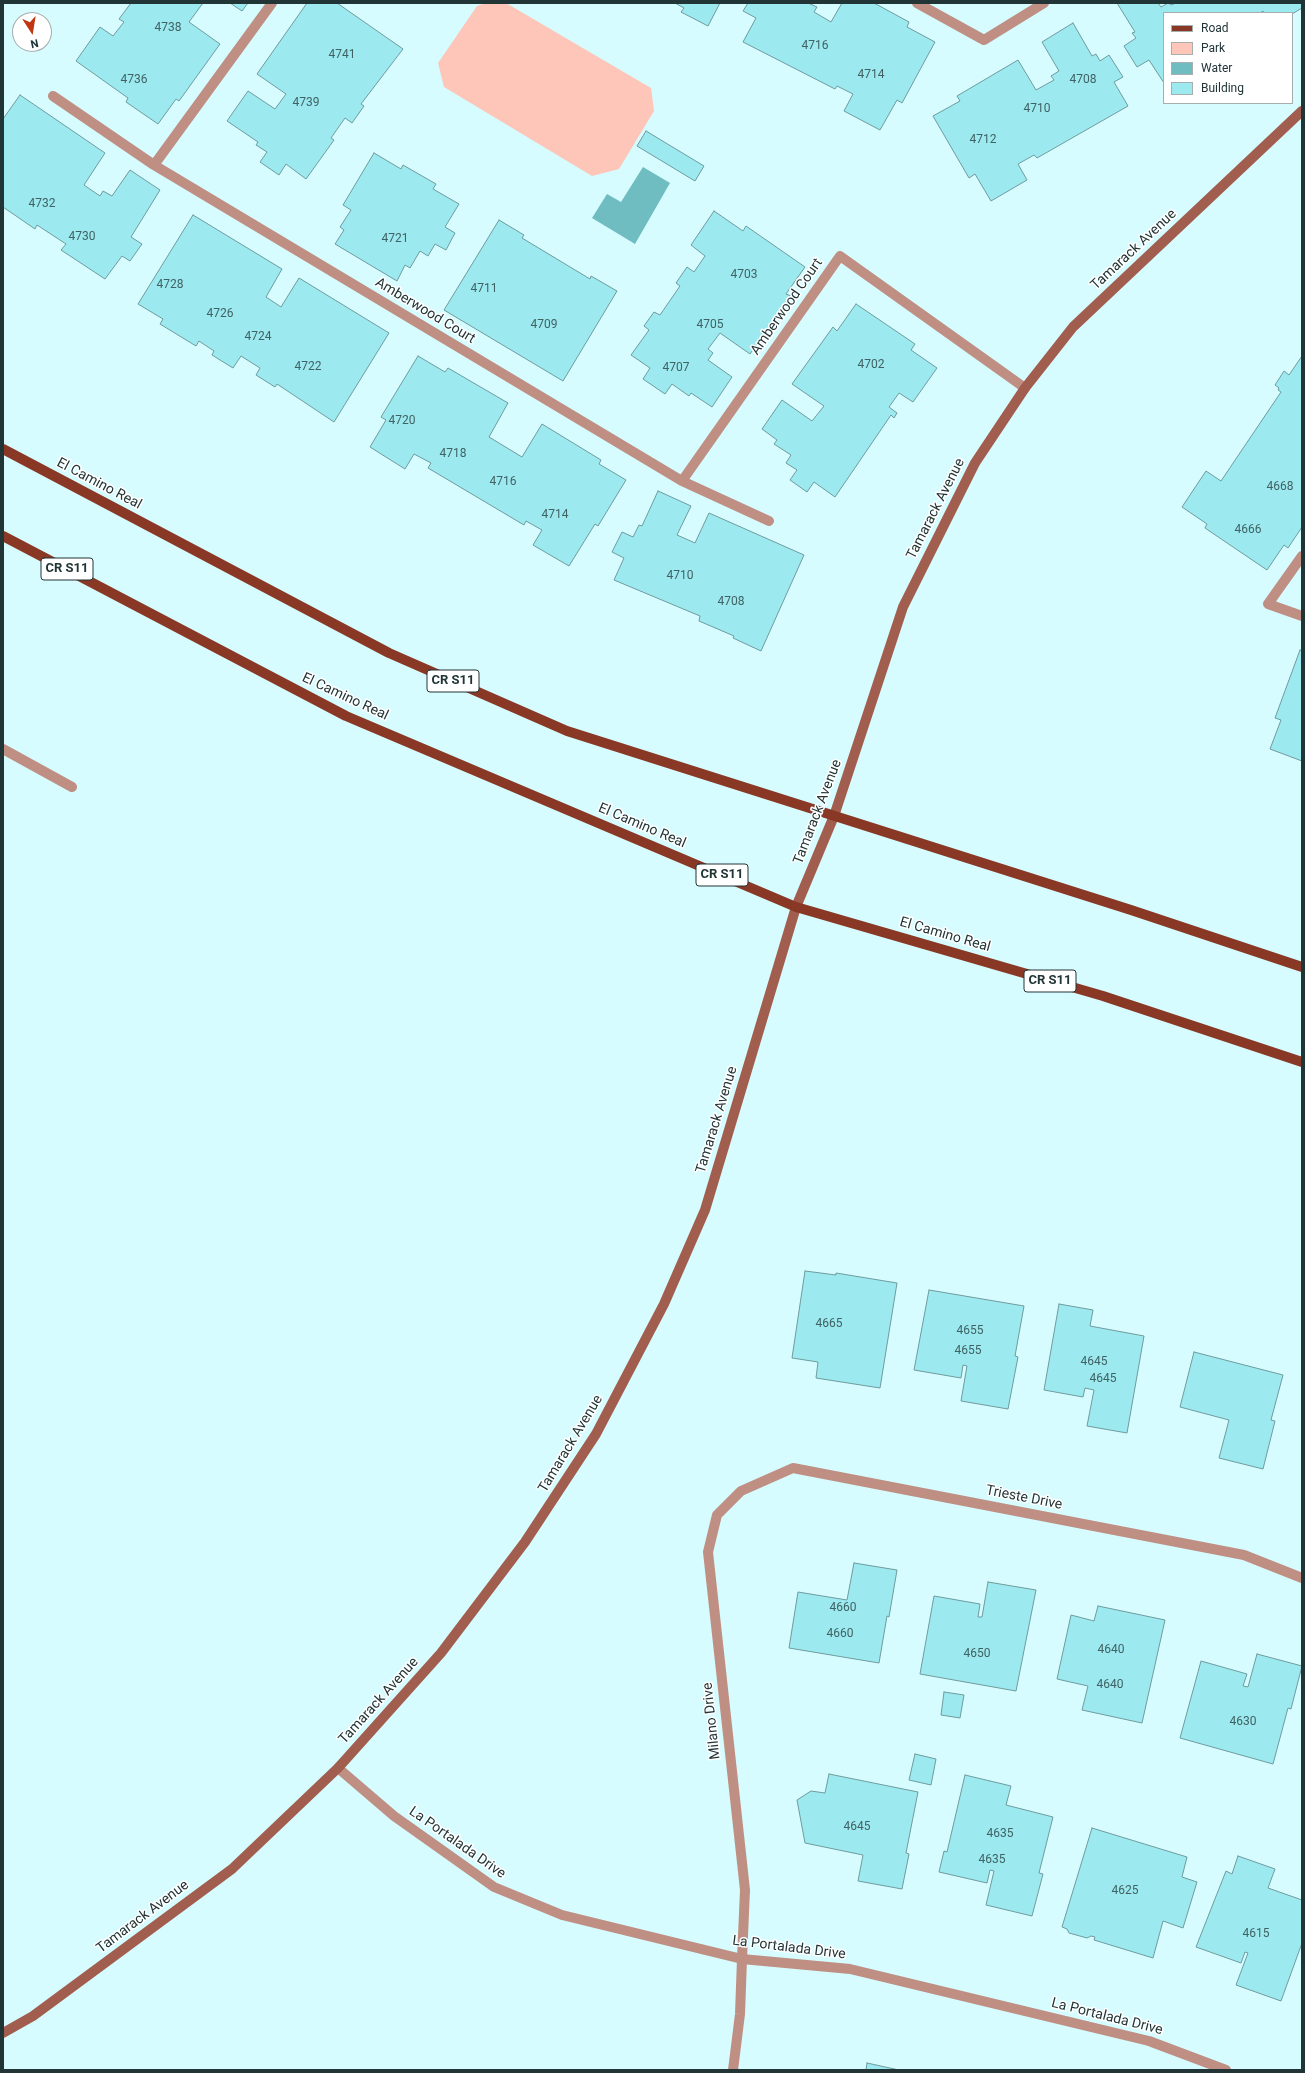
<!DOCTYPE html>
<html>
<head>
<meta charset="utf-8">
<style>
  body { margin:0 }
  #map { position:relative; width:1305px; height:2073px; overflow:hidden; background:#d6fcff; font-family:Roboto,sans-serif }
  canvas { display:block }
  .frame { position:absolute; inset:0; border:4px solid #223536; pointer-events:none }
  .legend { position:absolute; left:1163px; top:12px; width:130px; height:92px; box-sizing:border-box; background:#fff; border:1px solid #a7aeaf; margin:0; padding:5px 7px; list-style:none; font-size:12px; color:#223536 }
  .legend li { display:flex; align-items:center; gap:8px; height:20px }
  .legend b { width:20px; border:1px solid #a7aeaf }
  .north { position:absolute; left:12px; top:12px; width:40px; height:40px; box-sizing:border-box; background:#fff; border:1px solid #a7aeaf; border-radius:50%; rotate:168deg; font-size:11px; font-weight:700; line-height:16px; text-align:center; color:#223536 }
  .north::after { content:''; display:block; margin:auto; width:14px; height:18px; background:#c03611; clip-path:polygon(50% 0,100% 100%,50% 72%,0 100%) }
</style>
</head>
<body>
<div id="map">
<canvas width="1305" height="2073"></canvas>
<div class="frame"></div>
<ul class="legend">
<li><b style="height:5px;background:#893825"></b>Road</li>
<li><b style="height:11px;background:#fdc6b8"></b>Park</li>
<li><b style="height:11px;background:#6fbcc1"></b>Water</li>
<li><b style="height:11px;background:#9ceaef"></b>Building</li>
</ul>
<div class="north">N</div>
</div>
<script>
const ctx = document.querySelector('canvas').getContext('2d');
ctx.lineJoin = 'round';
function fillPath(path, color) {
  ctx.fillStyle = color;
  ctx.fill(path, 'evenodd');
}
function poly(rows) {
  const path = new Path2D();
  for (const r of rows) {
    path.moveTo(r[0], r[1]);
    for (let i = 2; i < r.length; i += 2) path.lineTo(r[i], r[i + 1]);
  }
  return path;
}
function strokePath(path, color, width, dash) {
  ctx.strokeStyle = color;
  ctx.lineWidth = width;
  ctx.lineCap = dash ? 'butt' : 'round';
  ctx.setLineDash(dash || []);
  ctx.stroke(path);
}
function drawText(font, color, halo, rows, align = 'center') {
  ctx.font = font + ' Roboto,sans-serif';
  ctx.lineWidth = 3;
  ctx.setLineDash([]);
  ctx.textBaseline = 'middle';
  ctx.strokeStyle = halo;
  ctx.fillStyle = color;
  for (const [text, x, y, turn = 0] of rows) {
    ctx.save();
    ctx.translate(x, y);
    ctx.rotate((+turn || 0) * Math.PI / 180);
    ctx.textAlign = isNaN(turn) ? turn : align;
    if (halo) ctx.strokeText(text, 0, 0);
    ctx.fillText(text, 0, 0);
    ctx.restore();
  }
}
fillPath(poly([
  [486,3,506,3,651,88,654,111,619,169,592,176,444,87,438,63,477,6]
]), '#fdc6b8');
fillPath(poly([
  [643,167,670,183,635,244,592,218,607,194,621,202]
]), '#6fbcc1');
const building = poly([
  [131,3,203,3,189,22,220,44,179,101,176,99,158,124,126,102,128,98,76,61,100,27,113,36,124,22,119,19,131,3],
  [230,3,248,3,242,11,230,3],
  [307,3,337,3,403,49,361,104,364,106,352,123,345,118,331,138,334,140,306,179,286,164,279,175,260,162,267,152,256,145,258,142,227,121,248,91,275,109,286,94,257,74,307,3],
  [675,3,720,3,708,26,681,12,684,8,675,3],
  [748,3,808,3,817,7,814,12,831,22,842,3,874,3,909,22,907,27,935,42,902,103,897,100,880,130,844,111,853,94,837,86,835,89,743,42,756,18,743,11,748,3],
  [1117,3,1158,3,1161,7,1168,3,1172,5,1175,3,1302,3,1302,8,1292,14,1264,13,1263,11,1260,13,1164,13,1164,83,1149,60,1137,67,1124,46,1136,38,1132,33,1135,32,1117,3],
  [1073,23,1092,56,1096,54,1100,61,1109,55,1123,77,1114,82,1128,106,1037,158,1034,155,1018,164,1027,180,991,201,975,174,969,178,933,116,960,101,957,96,1018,60,1036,90,1054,80,1051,76,1059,71,1042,42,1073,23],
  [20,95,105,153,84,185,100,196,103,191,112,196,130,170,160,190,131,237,142,244,130,261,122,256,105,279,61,250,66,244,37,225,35,229,3,207,3,119,20,95],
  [646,131,704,166,695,181,637,146,646,131],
  [374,153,401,169,403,165,436,184,433,189,459,204,445,227,455,233,446,250,435,244,428,256,420,251,410,268,405,265,397,281,335,244,344,230,340,227,351,210,343,205,374,153],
  [714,211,743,231,746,226,805,267,786,294,791,296,750,354,720,333,708,349,713,353,708,360,732,377,712,407,691,393,689,396,672,384,665,394,643,379,650,368,631,355,649,330,644,326,654,312,660,315,680,286,676,283,687,267,694,272,705,256,691,245,714,211],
  [193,215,282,269,266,297,281,307,299,278,389,333,334,422,277,384,275,387,256,375,260,368,241,356,233,368,212,355,214,351,199,341,196,346,160,324,163,319,138,304,193,215],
  [499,220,524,235,522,238,590,279,591,276,617,291,563,381,444,310,499,220],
  [856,304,915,344,911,350,937,368,913,402,899,393,889,407,897,413,894,418,891,415,835,497,814,482,807,492,790,480,797,470,786,463,791,455,774,444,777,440,762,429,782,400,812,421,824,406,792,384,833,327,837,331,856,304],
  [418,356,445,372,448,368,508,403,489,437,522,457,542,424,601,460,599,464,626,480,598,526,595,524,569,566,533,545,542,530,526,521,524,525,428,468,431,463,414,454,405,469,370,447,386,420,381,417,418,356],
  [1302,356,1302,527,1288,548,1284,545,1267,570,1205,528,1207,524,1182,507,1206,471,1221,481,1281,392,1278,390,1279,388,1275,385,1284,371,1289,375,1302,356],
  [658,491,691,506,677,535,695,543,709,513,804,555,761,651,733,638,734,636,699,621,700,616,614,580,624,558,612,552,622,532,633,537,639,525,642,526,658,491],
  [1300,650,1302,651,1302,761,1270,749,1281,720,1275,718,1300,650],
  [805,1271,836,1275,836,1273,897,1283,880,1388,816,1378,818,1362,792,1358,805,1271],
  [929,1290,1024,1306,1015,1356,1018,1357,1008,1409,961,1401,967,1366,963,1365,961,1378,914,1370,929,1290],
  [1059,1304,1093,1310,1090,1326,1144,1336,1127,1433,1087,1426,1094,1390,1085,1388,1083,1397,1044,1390,1059,1304],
  [1194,1352,1283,1375,1271,1420,1275,1421,1263,1469,1219,1458,1229,1420,1180,1407,1194,1352],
  [854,1563,897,1570,889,1617,887,1616,879,1663,789,1648,798,1592,847,1600,854,1563],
  [988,1582,1036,1590,1016,1691,920,1674,934,1596,980,1604,978,1617,982,1617,988,1582],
  [1098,1606,1165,1620,1142,1723,1082,1710,1088,1686,1057,1679,1071,1615,1094,1621,1098,1606],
  [1257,1654,1302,1666,1291,1709,1288,1708,1273,1764,1180,1738,1201,1661,1247,1674,1243,1686,1248,1687,1257,1654],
  [944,1692,964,1695,960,1718,941,1715,944,1692],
  [915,1754,936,1759,931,1785,909,1780,915,1754],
  [829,1774,918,1792,906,1853,909,1854,902,1889,858,1881,863,1855,805,1843,797,1800,811,1791,825,1793,829,1774],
  [965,1775,1011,1786,1006,1805,1053,1817,1039,1873,1043,1874,1032,1916,986,1905,994,1871,990,1870,987,1883,939,1872,944,1851,947,1852,965,1775],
  [1092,1828,1187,1857,1182,1877,1197,1882,1183,1928,1163,1921,1153,1958,1094,1940,1095,1937,1091,1936,1087,1938,1069,1933,1067,1929,1062,1927,1092,1828],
  [1238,1856,1275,1869,1268,1888,1302,1900,1302,1943,1281,2001,1236,1985,1248,1953,1245,1952,1241,1963,1196,1947,1226,1871,1232,1874,1238,1856],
  [867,2063,899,2070,866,2070,867,2063]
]);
fillPath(building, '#9ceaef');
strokePath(building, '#6e9b9e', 1);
strokePath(poly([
  [3,749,72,787]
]), '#bf8f83', 10);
strokePath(poly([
  [917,3,984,40,1044,3],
  [53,96,154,165,682,481,769,521],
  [154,165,272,3],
  [682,481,840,256,1025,388],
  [1302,556,1268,604,1302,616],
  [1226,2070,1149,2041,850,1969,742,1959,745,1890,708,1552,717,1515,741,1491,793,1468,1244,1555,1302,1578]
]), '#bf8f83', 10);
strokePath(poly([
  [338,1768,394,1816,494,1887,562,1915,742,1959,740,2014,733,2070]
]), '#bf8f83', 10);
strokePath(poly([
  [3,2033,33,2016,232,1869,338,1768,441,1653,525,1542,596,1434,664,1304,705,1210,796,907,834,816,903,607,975,463,1025,388,1073,327,1302,111]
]), '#a15d4d', 10);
strokePath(poly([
  [3,449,389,653,567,731,1131,910,1302,967],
  [3,536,346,716,796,907,1103,996,1302,1062]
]), '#893825', 10);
drawText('12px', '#406264', null, [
  ["4738",168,28],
  ["4716",815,46],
  ["4741",342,55],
  ["4714",871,75],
  ["4736",134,80],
  ["4708",1083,80],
  ["4739",306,103],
  ["4710",1037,109],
  ["4712",983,140],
  ["4732",42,204],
  ["4730",82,237],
  ["4721",395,239],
  ["4703",744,275],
  ["4728",170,285],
  ["4711",484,289],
  ["4726",220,314],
  ["4709",544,325],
  ["4705",710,325],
  ["4724",258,337],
  ["4702",871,365],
  ["4722",308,367],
  ["4707",676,368],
  ["4720",402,421],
  ["4718",453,454],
  ["4716",503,482],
  ["4668",1280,487],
  ["4714",555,515],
  ["4666",1248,530],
  ["4710",680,576],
  ["4708",731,602],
  ["4665",829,1324],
  ["4655",970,1331],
  ["4655",968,1351],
  ["4645",1094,1362],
  ["4645",1103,1379],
  ["4660",843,1608],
  ["4660",840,1634],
  ["4640",1111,1650],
  ["4650",977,1654],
  ["4640",1110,1685],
  ["4630",1243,1722],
  ["4645",857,1827],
  ["4635",1000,1834],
  ["4635",992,1860],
  ["4625",1125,1891],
  ["4615",1256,1934]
]);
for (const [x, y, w] of [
  [67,569,52],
  [453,681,52],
  [722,875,52],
  [1050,981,52]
]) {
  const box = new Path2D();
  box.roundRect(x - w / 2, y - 11, w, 22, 3);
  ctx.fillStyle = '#fff';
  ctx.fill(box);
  strokePath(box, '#223536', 1);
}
drawText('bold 13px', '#223536', null, [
  ["CR S11",67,569],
  ["CR S11",453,681],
  ["CR S11",722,875],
  ["CR S11",1050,981]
]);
drawText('14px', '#223536', '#fff', [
  ["Tamarack Avenue",1134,250,-43],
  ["Amberwood Court",787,307,-55],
  ["Amberwood Court",425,311,31],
  ["El Camino Real",99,484,28],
  ["Tamarack Avenue",936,509,-63],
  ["El Camino Real",345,697,25],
  ["Tamarack Avenue",818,812,-69],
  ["El Camino Real",642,826,23],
  ["El Camino Real",945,935,16],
  ["Tamarack Avenue",717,1120,-73],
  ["Tamarack Avenue",571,1444,-59],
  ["Trieste Drive",1024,1498,11],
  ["Tamarack Avenue",379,1701,-48],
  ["Milano Drive",712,1721,-96],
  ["La Portalada Drive",457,1843,35],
  ["Tamarack Avenue",143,1917,-37],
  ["La Portalada Drive",789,1948,7],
  ["La Portalada Drive",1107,2017,14]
]);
</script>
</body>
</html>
